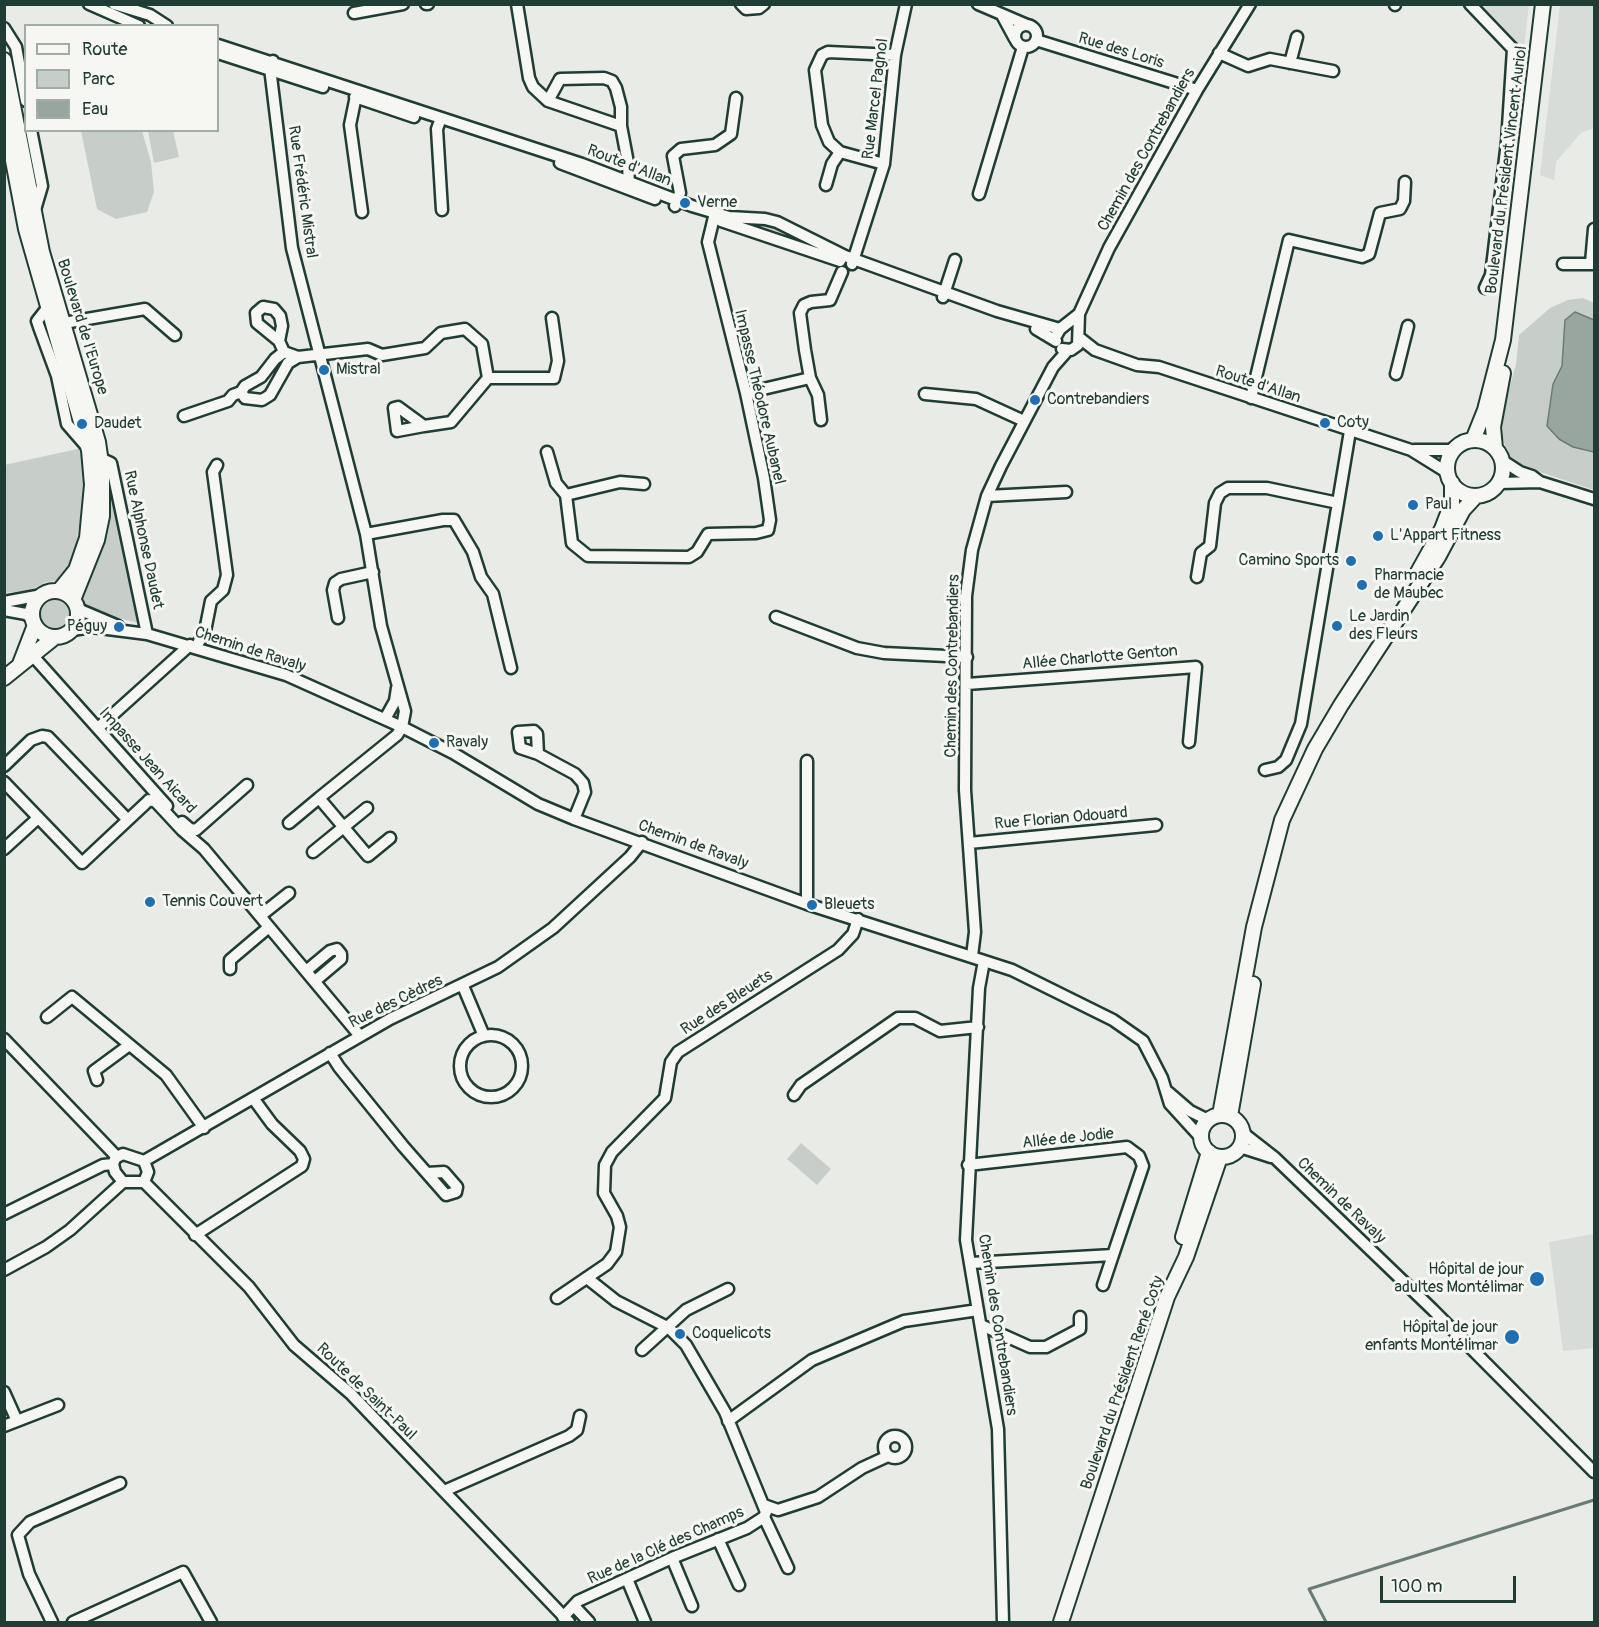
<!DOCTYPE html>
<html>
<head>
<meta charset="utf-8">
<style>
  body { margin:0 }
  #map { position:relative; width:1599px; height:1627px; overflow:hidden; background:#e9ebe7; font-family:Pangolin,sans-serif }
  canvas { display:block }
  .frame { position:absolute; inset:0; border:6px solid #1f3d34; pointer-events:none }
  .legend { position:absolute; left:24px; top:24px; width:195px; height:108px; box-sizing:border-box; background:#f6f6f2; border:2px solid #a0aca6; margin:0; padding:8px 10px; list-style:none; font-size:18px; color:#1f3d34 }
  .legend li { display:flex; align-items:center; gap:12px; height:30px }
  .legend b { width:30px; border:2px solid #a0aca6 }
  .scale { position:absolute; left:1380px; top:1576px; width:136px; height:27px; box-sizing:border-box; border:3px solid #1f3d34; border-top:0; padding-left:8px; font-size:18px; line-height:21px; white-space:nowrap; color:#1f3d34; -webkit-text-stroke:4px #f6f6f2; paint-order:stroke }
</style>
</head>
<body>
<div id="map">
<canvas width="1599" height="1627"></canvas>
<div class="frame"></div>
<ul class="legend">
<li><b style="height:8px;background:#f6f6f2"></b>Route</li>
<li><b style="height:16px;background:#c7cec9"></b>Parc</li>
<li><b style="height:16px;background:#99a6a0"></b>Eau</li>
</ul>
<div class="scale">100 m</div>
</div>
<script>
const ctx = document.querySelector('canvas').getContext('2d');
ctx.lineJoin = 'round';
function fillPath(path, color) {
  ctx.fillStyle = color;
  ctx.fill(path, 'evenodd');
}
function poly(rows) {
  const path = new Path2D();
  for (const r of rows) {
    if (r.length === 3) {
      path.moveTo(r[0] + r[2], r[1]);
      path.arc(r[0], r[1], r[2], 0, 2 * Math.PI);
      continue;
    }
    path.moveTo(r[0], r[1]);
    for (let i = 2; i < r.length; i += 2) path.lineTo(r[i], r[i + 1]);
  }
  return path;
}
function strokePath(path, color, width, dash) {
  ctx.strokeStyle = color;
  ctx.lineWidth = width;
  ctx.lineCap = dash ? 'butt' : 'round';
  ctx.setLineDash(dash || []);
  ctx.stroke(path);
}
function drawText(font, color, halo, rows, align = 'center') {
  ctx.font = font + ' Pangolin,sans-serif';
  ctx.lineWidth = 6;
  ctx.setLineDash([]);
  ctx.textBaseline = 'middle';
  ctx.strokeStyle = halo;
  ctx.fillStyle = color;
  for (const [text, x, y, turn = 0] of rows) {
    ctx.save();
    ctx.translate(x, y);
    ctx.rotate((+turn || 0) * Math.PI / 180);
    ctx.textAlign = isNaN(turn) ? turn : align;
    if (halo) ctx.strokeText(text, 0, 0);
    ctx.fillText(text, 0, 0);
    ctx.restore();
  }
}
fillPath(poly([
  [1460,5,1529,5,1524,48,1510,51],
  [1560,5,1594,5,1594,128,1581,133,1556,162,1554,180,1540,175],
  [1594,1234,1594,1348,1563,1351,1549,1242]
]), '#d8dcd8');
fillPath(poly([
  [81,131,142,131,151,162,154,192,147,212,116,219,97,209],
  [148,131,173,131,179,157,154,163],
  [731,221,776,227,815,247],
  [1583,298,1594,303,1594,490,1522,466,1511,458,1502,438,1503,411,1516,364,1519,335,1550,308,1568,300],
  [82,448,84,500,74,554,68,569,58,581,46,582,31,590,5,593,4,465],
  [110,472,142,624,95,612,84,605,82,594,104,541,110,500],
  [55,614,14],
  [801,1143,831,1169,817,1185,787,1159]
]), '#c7cec9');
const water = poly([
  [1575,312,1594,320,1594,452,1573,447,1559,439,1547,426,1553,384,1562,366,1565,320,1575,312]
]);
fillPath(water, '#99a6a0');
strokePath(water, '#687c75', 1.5);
strokePath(poly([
  [1326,1622,1309,1589,1594,1500]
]), '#687c75', 3);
const minor = poly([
  [89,4,139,26],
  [114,4,150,15,167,26],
  [426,4,428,4],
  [517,4,529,78,533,87,548,101,621,126,628,163,629,185],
  [741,4,746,9,759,8,764,4],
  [978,4,1027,25],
  [1470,4,1513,49,1507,142,1491,275,1485,288],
  [1395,5,1395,4],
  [354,13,403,4],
  [1002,15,1015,39],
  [1026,36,11],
  [4,28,16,47,26,101],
  [1036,40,1197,90],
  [218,45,582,164,692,206,729,217,765,219,777,222,845,256,997,311,1060,329],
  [218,53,323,87],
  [1219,53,1248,66,1270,59,1333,71],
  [273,61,270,68,292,248,366,534,381,626,405,711,402,727,397,735,319,798,368,856,390,838],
  [1290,63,1297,37],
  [357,91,350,125,362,212],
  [355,97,414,117],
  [548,101,560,79,604,78,612,81,616,88,621,107,621,126],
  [441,118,437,129,442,210],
  [31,130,42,186,34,213],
  [560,163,655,199],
  [884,164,840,152,829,142,822,125,815,70,822,55,828,52,895,55],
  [826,185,832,164,840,152],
  [979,194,1023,47],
  [675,206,680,193,673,156,681,149,715,145,731,134,736,98],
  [721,221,840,261],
  [1591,263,1594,229],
  [852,264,884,164,895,55,906,4],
  [1563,264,1594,264],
  [943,297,955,260],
  [48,307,37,321,39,327,57,376,67,424,87,447],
  [64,323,145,309,175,335],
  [1036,329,1056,341],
  [1056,336,1060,329,1079,314],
  [1081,339,1095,350,1137,365,1159,367,1411,450,1448,473],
  [279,341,257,323,256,313,263,307,274,309,280,316,282,326,279,341,284,352,298,357,368,349,382,355,425,348,441,333,465,329,482,344,488,378,451,422,424,426,398,407,394,408,397,431,424,426],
  [1062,349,1071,350,1078,345,1079,314,1109,248,1197,90,1250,4],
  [284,352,275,359,261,377,245,386,241,392,245,398,262,400,270,395,288,363,298,357],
  [1396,374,1408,326],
  [488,378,554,378,558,361,552,318],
  [746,393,810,378],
  [925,394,976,399,1024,421],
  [1251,398,1289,240,1362,257,1369,254,1380,213,1400,209,1404,201,1405,182],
  [184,416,228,401,233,395,241,392],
  [821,420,818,395,810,378,805,350,800,313,804,305,811,302,830,300,842,272],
  [1414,450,1454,450],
  [547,452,556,483,566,495,572,543,588,556,689,557,697,552,708,534,756,533,768,530,770,520,764,478,746,393,708,242,715,213],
  [100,458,111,463,147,634],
  [1503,461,1520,472,1532,476,1540,482,1594,499],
  [1499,483,1540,482],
  [566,495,620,482,644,484],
  [987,496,1066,492],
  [366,534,443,520,454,520,473,552,481,577,493,594,511,668],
  [1197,577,1201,553,1210,546,1215,503,1220,493,1228,488,1267,488,1338,503],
  [4,602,42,595],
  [78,609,118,626],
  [4,610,26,614,32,619],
  [776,617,857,648,884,653,967,657],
  [338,618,333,590,335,583,341,579,373,572],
  [72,630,92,627,147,634,286,675,402,727,453,753,538,804,574,819,807,904,1012,970,1113,1020,1143,1041,1162,1078,1170,1104,1201,1138],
  [196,647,205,631,211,601,223,590,227,575,213,472,217,465],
  [33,656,167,806],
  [967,684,1196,667,1189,742],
  [385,719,395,701,397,688],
  [98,728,190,645],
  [538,754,537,734,534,731,518,732,520,748,538,754,575,774,583,783,585,792,574,819],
  [807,761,807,904],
  [4,766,31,740,42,736,48,737,128,820],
  [1265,770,1278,767,1286,760,1301,724,1350,431],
  [4,782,82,863,145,804,149,800,156,802,182,830,204,849,360,1036],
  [182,822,190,829,196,830,247,785],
  [289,823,319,798],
  [969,843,1156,825],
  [4,849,38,818],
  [313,852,367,808],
  [260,916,289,893],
  [972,956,975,932,965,790,966,596,972,550,987,496,1001,466,1053,367,1068,350],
  [984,961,979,988,966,1240,998,1429,1003,1622],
  [230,969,230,960,269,927],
  [306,971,330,951,337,949,341,954,341,959,315,981],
  [463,986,484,1036],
  [47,1017,72,997,166,1075,204,1128],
  [491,1066,31],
  [4,1039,117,1157],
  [330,1053,339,1067,403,1146,446,1195,456,1192,457,1187,444,1172,427,1173],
  [97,1080,94,1071,128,1046],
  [1168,1092,1190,1111,1208,1120],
  [794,1095,801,1085,898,1018,915,1018,940,1031,978,1027],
  [1243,1133,1275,1158,1432,1309,1594,1472],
  [1240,1147,1271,1157],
  [117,1157,123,1154,144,1161,148,1172,144,1182],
  [115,1159,113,1164,115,1172,123,1182,144,1182],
  [144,1161,390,1019,498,967,553,928,630,857,642,842],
  [968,1165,1127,1147,1139,1156,1143,1166,1113,1255,971,1263],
  [144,1182,249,1287,294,1345,351,1394,569,1622],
  [4,1214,103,1165,113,1164],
  [195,1235,302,1166,304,1159,300,1151,272,1124,253,1098],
  [4,1270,46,1247,70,1230,123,1182],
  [1103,1285,1113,1255],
  [557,1298,607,1264,616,1252,620,1227,617,1216,604,1193,605,1165,612,1152,665,1098,671,1062,678,1052,838,950,853,934,858,919],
  [981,1325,1030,1347,1046,1347,1080,1329,1080,1317],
  [642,1350,686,1310,728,1289],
  [4,1392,17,1421],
  [728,1421,812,1360,904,1321,978,1310],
  [4,1426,58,1405],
  [895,1447,11],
  [444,1491,569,1436,577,1430,580,1416],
  [764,1505,778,1510,818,1497,862,1468,888,1456],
  [764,1517,788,1568],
  [718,1539,739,1585],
  [672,1558,692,1606],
  [627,1579,645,1622],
  [574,1606,589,1622],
  [563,1617,578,1601,672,1558,747,1528,764,1517,766,1512,725,1412,686,1345,669,1328,616,1301,587,1278],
  [52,1622,29,1574,18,1535,30,1522,120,1483],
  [73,1622,183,1572,211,1622]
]);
const major = poly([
  [4,60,42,252,98,442,102,470,102,516,97,540,73,600],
  [4,113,26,229,89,450,92,485,87,538,76,570,59,591],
  [1473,440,1485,410,1503,340,1543,4],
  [1475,468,28],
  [1495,448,1493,427,1503,373],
  [1417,574,1442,529,1452,503,1452,483],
  [55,614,23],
  [20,664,35,625],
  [4,678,55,637],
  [1222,1136,21],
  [1220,1115,1254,927,1282,820,1315,749,1341,705,1438,557,1463,510,1476,496],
  [1230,1116,1253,984],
  [1183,1237,1209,1152],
  [1061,1622,1167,1297,1186,1257,1220,1157]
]);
strokePath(minor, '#1f3d34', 15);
strokePath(major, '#1f3d34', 18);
strokePath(minor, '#f6f6f2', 10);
strokePath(major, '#f6f6f2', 14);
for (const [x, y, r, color] of [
  [685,203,6,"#1f6fb2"],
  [324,370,6,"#1f6fb2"],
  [1035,400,6,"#1f6fb2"],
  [1325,423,6,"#1f6fb2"],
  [82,424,6,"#1f6fb2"],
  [1413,505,6,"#1f6fb2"],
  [1378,536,6,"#1f6fb2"],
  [1351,561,6,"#1f6fb2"],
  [1362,585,6,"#1f6fb2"],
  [1337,626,6,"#1f6fb2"],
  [119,627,6,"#1f6fb2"],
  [434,743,6,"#1f6fb2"],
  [150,902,6,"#1f6fb2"],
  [812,905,6,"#1f6fb2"],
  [1537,1279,8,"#1f6fb2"],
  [680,1334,6,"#1f6fb2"],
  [1512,1337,8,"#1f6fb2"]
]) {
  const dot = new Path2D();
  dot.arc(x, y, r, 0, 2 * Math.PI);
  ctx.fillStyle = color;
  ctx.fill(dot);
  strokePath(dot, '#f6f6f2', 2);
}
drawText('16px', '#1f3d34', '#f6f6f2', [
  ["Rue des Loris",1121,51,17],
  ["Rue Marcel Pagnol",876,99,-83],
  ["Chemin des Contrebandiers",1147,150,-61],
  ["Route d'Allan",629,166,21],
  ["Boulevard du Président Vincent Auriol",1507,170,-83],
  ["Rue Frédéric Mistral",302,192,82],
  ["Boulevard de l'Europe",82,327,73],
  ["Route d'Allan",1258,385,18],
  ["Impasse Théodore Aubanel",759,397,77],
  ["Rue Alphonse Daudet",143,540,78],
  ["Chemin de Ravaly",250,650,18],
  ["Allée Charlotte Genton",1100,658,-5],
  ["Chemin des Contrebandiers",953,666,-89],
  ["Impasse Jean Aicard",147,761,48],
  ["Rue Florian Odouard",1061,819,-5],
  ["Chemin de Ravaly",693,845,20],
  ["Rue des Cèdres",396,1002,-26],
  ["Rue des Bleuets",727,1003,-33],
  ["Allée de Jodie",1068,1139,-6],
  ["Chemin de Ravaly",1341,1201,44],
  ["Chemin des Contrebandiers",997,1325,81],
  ["Boulevard du Président René Coty",1123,1383,-71],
  ["Route de Saint-Paul",366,1392,44],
  ["Rue de la Clé des Champs",666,1546,-24]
]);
drawText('16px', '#1f3d34', '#f6f6f2', [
  ["Verne",697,203],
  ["Mistral",336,370],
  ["Contrebandiers",1047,400],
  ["Coty",1337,423],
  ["Daudet",94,424],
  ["Paul",1425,505],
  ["L'Appart Fitness",1390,536],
  ["Camino Sports",1339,561,"right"],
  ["Pharmacie",1374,576],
  ["de Maubec",1374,594],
  ["Le Jardin",1349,617],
  ["des Fleurs",1349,635],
  ["Péguy",107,627,"right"],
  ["Ravaly",446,743],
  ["Tennis Couvert",162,902],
  ["Bleuets",824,905],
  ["Hôpital de jour",1524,1270,"right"],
  ["adultes Montélimar",1524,1288,"right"],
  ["Hôpital de jour",1498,1328,"right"],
  ["enfants Montélimar",1498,1346,"right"],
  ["Coquelicots",692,1334]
], 'left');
</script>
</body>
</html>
